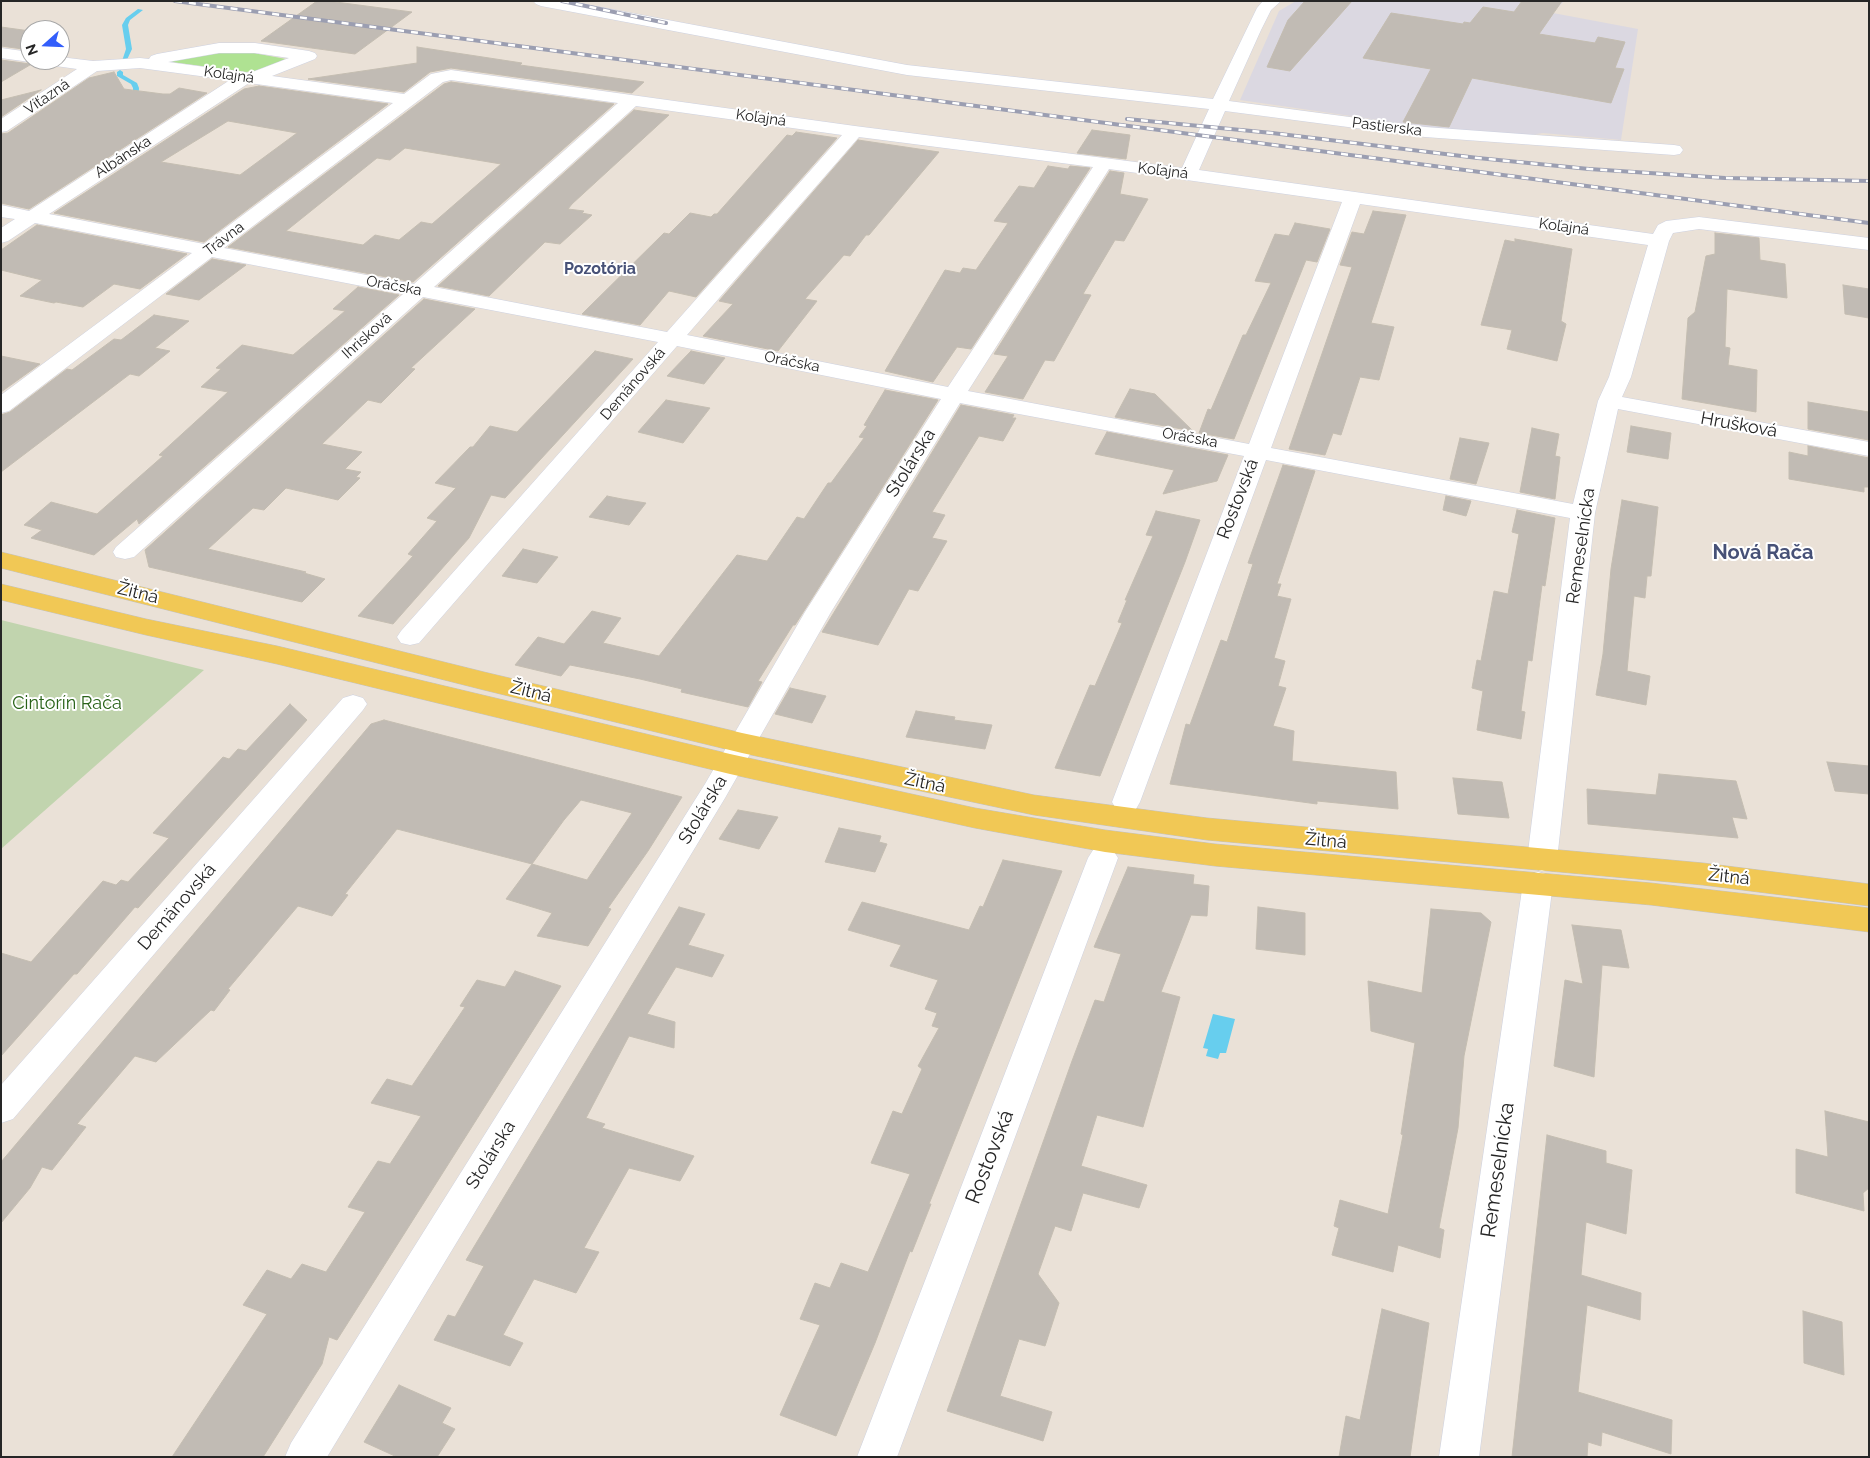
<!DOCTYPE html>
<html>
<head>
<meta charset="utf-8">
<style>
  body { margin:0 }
  #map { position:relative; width:1870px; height:1458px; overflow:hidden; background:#eae1d7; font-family:Raleway,sans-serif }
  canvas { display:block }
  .frame { position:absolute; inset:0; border:2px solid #262626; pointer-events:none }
  .north { position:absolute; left:20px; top:20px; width:50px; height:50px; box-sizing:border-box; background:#fff; border:1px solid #a8a8a8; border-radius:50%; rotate:250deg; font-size:14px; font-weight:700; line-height:20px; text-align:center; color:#262626 }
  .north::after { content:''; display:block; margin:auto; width:18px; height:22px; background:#335efb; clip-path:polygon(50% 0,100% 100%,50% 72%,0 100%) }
</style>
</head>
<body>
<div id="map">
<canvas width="1870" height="1458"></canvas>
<div class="frame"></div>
<div class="north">N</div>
</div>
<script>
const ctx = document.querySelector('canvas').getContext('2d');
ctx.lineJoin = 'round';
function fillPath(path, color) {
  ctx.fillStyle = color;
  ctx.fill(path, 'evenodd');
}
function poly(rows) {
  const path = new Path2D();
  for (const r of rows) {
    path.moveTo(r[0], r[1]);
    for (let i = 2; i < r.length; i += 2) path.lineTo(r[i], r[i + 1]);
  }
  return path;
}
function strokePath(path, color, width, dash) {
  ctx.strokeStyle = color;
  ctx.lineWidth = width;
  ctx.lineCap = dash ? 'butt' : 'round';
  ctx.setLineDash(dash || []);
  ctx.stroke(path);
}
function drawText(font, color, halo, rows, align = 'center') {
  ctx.font = font + ' Raleway,sans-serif';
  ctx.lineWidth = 4;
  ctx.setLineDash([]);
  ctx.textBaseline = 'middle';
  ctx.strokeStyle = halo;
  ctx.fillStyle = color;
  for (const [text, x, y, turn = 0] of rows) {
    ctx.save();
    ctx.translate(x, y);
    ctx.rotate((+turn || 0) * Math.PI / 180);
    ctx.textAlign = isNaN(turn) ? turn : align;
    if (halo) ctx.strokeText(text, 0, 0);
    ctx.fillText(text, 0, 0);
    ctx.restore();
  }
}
fillPath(poly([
  [1296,1,1564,1,1553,13,1638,29,1621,140,1543,133,1518,137,1448,130,1240,100,1279,11]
]), '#dbd8e1');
fillPath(poly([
  [243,51,286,59,258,71,245,72,171,62,179,56]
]), '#afe292');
fillPath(poly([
  [1,620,204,670,1,849]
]), '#c1d4ae');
fillPath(poly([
  [1213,1014,1235,1019,1226,1053,1220,1053,1218,1059,1206,1056,1208,1049,1203,1048]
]), '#67ceee');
fillPath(poly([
  [138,9,143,10,130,20,128,25,132,49,125,64,121,64,126,49,122,25,126,18,138,9],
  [120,70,123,72,123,75,137,83,139,88,138,105,133,104,133,88,131,84,117,76,117,72,120,70]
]), '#67ceee');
const building = poly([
  [317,1,328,1,412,12,355,54,261,41,317,1],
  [1305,1,1352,1,1290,71,1267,67,1288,20,1305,1],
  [1522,1,1562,1,1539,34,1595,43,1598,37,1625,42,1615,68,1624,69,1611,103,1472,78,1449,127,1403,122,1431,69,1363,58,1391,13,1463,24,1464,22,1470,23,1483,7,1514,12,1522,1],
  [1,27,30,31,30,50,1,46,1,27],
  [417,47,522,63,520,65,644,82,632,93,451,68,430,72,404,92,308,79,417,63,417,47],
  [1,60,30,64,35,62,1,82,1,60],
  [114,72,124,89,163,94,170,94,179,88,207,93,29,209,1,203,1,134,8,133,89,78,114,72],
  [451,82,614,104,413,282,228,247,444,84,451,82],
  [405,148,501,164,432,224,421,222,399,240,375,235,363,245,286,231,377,158,390,160,405,148],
  [259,86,388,104,204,242,54,213,244,89,259,86],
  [228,121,297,133,240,175,161,162,228,121],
  [41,90,1,117,1,100,41,90],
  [634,110,669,115,572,204,568,209,584,211,582,213,592,215,560,244,545,242,489,296,438,286,634,110],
  [1092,130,1130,135,1126,159,1077,153,1092,130],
  [796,132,837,138,696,297,669,291,640,325,582,314,664,233,669,234,690,213,711,217,714,214,717,214,787,135,792,136,796,132],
  [858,140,939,152,869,235,866,235,850,256,844,255,805,299,817,301,778,351,703,336,733,304,719,301,858,140],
  [1048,166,1068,169,1070,166,1090,168,971,349,957,347,933,382,885,371,945,270,960,273,963,268,976,270,1008,223,994,221,1019,186,1034,188,1048,166],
  [1110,171,1124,173,1120,194,1148,199,1124,241,1115,240,1083,294,1091,295,1054,361,1045,360,1023,399,985,392,1008,356,994,354,1110,171],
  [1373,211,1406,215,1371,323,1394,327,1379,380,1360,377,1341,435,1333,433,1325,455,1289,449,1352,267,1340,265,1352,232,1364,234,1373,211],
  [1295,223,1330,229,1317,262,1306,260,1234,439,1199,433,1208,409,1211,410,1243,335,1246,335,1271,283,1255,281,1275,234,1289,236,1295,223],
  [37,225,187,254,140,289,114,284,83,307,56,302,54,303,20,296,42,280,1,270,1,250,37,225],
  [1715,233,1759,238,1760,260,1785,264,1787,298,1727,289,1725,347,1730,348,1728,365,1757,370,1756,412,1682,399,1688,318,1695,312,1706,256,1715,254,1715,233],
  [1515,239,1572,249,1561,321,1566,324,1557,361,1507,349,1512,330,1481,325,1505,240,1515,242,1515,239],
  [212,259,246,265,199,300,166,294,212,259],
  [1843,285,1869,289,1869,318,1845,314,1843,285],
  [358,287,399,295,139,524,137,519,94,555,31,538,42,530,24,525,51,502,97,514,163,456,159,455,228,392,201,387,221,369,216,368,242,345,293,355,345,311,333,309,358,287],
  [424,299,475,309,411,368,415,369,381,403,368,400,322,444,362,452,345,469,361,472,356,477,360,478,338,500,286,488,264,510,253,508,208,549,306,572,304,573,325,579,302,602,149,567,145,550,424,299],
  [154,315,189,321,155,348,170,351,139,376,130,374,1,472,1,415,10,412,67,369,72,370,114,339,121,340,154,315],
  [595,351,633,359,505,498,491,495,469,538,393,624,358,616,413,556,408,554,437,521,427,518,456,488,435,483,470,447,473,447,490,426,517,432,595,351],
  [691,351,725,358,704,384,667,376,691,351],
  [1,356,40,364,1,392,1,356],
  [1130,389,1155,394,1193,431,1115,417,1130,389],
  [885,390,938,400,795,625,793,625,758,681,762,682,748,707,681,692,682,689,640,679,570,665,561,676,515,665,538,637,564,644,592,611,621,618,603,643,659,656,737,555,767,561,797,517,804,519,828,483,831,483,864,438,859,437,867,426,864,425,885,390],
  [666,400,710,408,683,443,638,432,666,400],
  [1808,402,1869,412,1869,440,1808,429,1808,402],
  [961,405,1014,415,1012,418,1016,418,1003,441,979,436,932,512,945,515,932,538,947,541,918,591,909,589,878,645,822,632,961,405],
  [1631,426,1671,433,1668,459,1627,452,1631,426],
  [1532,428,1559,434,1555,456,1560,457,1555,499,1520,492,1532,428],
  [1107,432,1228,455,1217,481,1163,494,1174,470,1095,454,1107,432],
  [1460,438,1489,443,1476,484,1450,479,1460,438],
  [1808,446,1869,458,1869,487,1864,487,1864,492,1789,479,1789,452,1808,456,1808,446],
  [1283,465,1315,471,1277,584,1281,584,1277,596,1291,599,1274,658,1285,661,1278,686,1286,688,1273,726,1294,731,1292,761,1396,772,1398,809,1317,801,1317,804,1170,784,1186,724,1190,725,1221,640,1227,642,1253,564,1248,563,1283,465],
  [607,496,622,499,646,503,629,525,589,517,607,496],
  [1446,496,1471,501,1466,516,1443,510,1446,496],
  [1622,500,1658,507,1651,576,1647,576,1645,598,1634,596,1627,671,1650,676,1646,705,1596,695,1603,654,1611,569,1622,500],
  [1517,510,1555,518,1545,586,1542,585,1532,661,1528,660,1521,711,1525,712,1521,739,1477,730,1483,691,1472,688,1477,660,1481,661,1494,591,1508,594,1519,534,1512,532,1517,510],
  [1156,511,1200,520,1185,562,1100,776,1055,768,1090,685,1095,686,1122,623,1118,622,1127,600,1125,600,1153,536,1146,535,1156,511],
  [523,549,558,557,537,583,502,576,523,549],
  [790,688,826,696,812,723,775,714,790,688],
  [290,704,307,720,138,908,135,907,77,974,74,974,1,1056,1,953,31,962,103,881,116,885,121,880,128,882,169,838,153,833,223,757,229,759,238,749,246,751,290,704],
  [916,711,955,717,954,720,992,725,985,749,906,737,916,711],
  [384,720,682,797,648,851,608,908,611,909,588,946,537,936,552,913,506,899,532,864,397,829,345,894,348,895,332,916,298,906,228,989,230,990,214,1011,211,1010,156,1062,135,1056,77,1124,86,1127,52,1170,42,1167,30,1188,1,1223,1,1162,371,724,384,720],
  [581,800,632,813,587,880,532,864,564,820,581,800],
  [1827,762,1869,766,1869,794,1835,791,1827,762],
  [1659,774,1736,781,1747,819,1732,817,1738,838,1588,824,1587,789,1656,795,1659,774],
  [1453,778,1502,782,1509,818,1458,814,1453,778],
  [738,810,778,817,759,849,719,839,738,810],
  [839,828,881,836,879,842,887,844,875,872,825,862,839,828],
  [1003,860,1062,871,929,1204,931,1204,912,1252,910,1251,875,1343,836,1436,780,1415,820,1325,800,1319,815,1283,830,1288,841,1263,868,1272,910,1174,871,1163,893,1111,902,1114,922,1069,918,1066,939,1028,932,1026,937,1013,925,1009,938,980,890,966,901,945,848,930,862,902,969,930,980,906,983,907,1003,860],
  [1128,867,1194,875,1193,884,1209,886,1207,916,1191,915,1161,992,1180,997,1143,1127,1097,1115,1081,1166,1147,1185,1139,1208,1083,1193,1071,1231,1055,1226,1038,1274,1059,1303,1045,1346,1019,1339,1000,1396,1052,1412,1043,1441,947,1411,1072,1061,1095,1000,1104,1002,1121,954,1094,947,1128,867],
  [679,907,705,914,688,945,724,955,712,977,676,967,647,1014,675,1022,674,1048,629,1036,586,1118,605,1124,602,1128,694,1156,680,1181,629,1168,584,1248,599,1252,576,1293,534,1279,503,1335,523,1343,510,1366,434,1340,448,1315,455,1317,484,1266,466,1260,679,907],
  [1258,907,1305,913,1305,955,1256,949,1258,907],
  [1431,909,1481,913,1491,922,1464,1056,1458,1128,1439,1228,1444,1230,1440,1258,1398,1245,1393,1272,1332,1255,1339,1228,1334,1226,1340,1200,1388,1214,1403,1135,1401,1134,1415,1043,1371,1031,1368,981,1422,993,1431,909],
  [1572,925,1621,930,1629,968,1602,965,1594,1077,1554,1066,1565,980,1583,984,1572,925],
  [515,971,561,986,337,1340,329,1337,322,1364,263,1457,172,1457,267,1314,243,1305,267,1270,291,1279,302,1264,326,1272,365,1212,348,1207,378,1161,390,1164,421,1116,371,1103,387,1079,412,1086,465,1007,460,1006,477,980,505,987,515,971],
  [1825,1111,1869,1122,1869,1188,1863,1193,1864,1211,1796,1193,1796,1149,1828,1157,1825,1111],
  [1547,1135,1606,1151,1606,1163,1632,1170,1626,1234,1586,1222,1581,1275,1641,1293,1640,1320,1587,1305,1578,1392,1672,1420,1671,1454,1602,1432,1601,1446,1588,1442,1587,1457,1512,1457,1547,1135],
  [1382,1309,1429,1323,1410,1457,1339,1457,1346,1416,1360,1420,1382,1309],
  [1803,1311,1842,1322,1844,1375,1804,1363,1803,1311],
  [399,1385,451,1408,442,1423,455,1429,437,1457,397,1457,364,1442,399,1385]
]);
fillPath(building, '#c1bbb4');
strokePath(building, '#c4bdb1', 1);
const minor = poly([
  [533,1,567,1,907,65,1213,99,1257,8,1263,1,1281,1,1271,10,1261,30,1229,101,1425,127,1674,145,1680,146,1683,150,1680,154,1674,155,1425,137,1225,111,1199,170,1653,234,1658,225,1666,221,1699,217,1869,238,1869,250,1699,229,1673,233,1669,241,1631,377,1622,397,1869,442,1869,456,1618,409,1595,513,1557,860,1552,868,1542,871,1532,868,1527,860,1570,518,1266,460,1140,802,1136,809,1126,812,1116,809,1112,802,1244,456,960,403,831,612,725,798,327,1457,285,1457,291,1443,705,784,805,612,941,399,677,346,419,643,410,645,401,643,397,637,401,631,658,342,423,297,134,557,125,559,116,557,113,552,116,547,403,294,212,257,9,411,1,413,1,395,192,253,35,223,8,241,1,243,1,228,15,219,1,217,1,205,29,211,230,80,140,68,97,71,7,131,1,132,1,119,77,69,49,65,43,63,41,60,60,60,60,57,93,61,140,58,149,59,151,56,157,54,219,43,255,43,309,51,315,53,317,56,315,59,272,76,404,94,431,74,451,70,855,126,1182,168,1209,109,907,75,541,6,536,4,533,1],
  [219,53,255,53,289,58,250,73,168,62,219,53],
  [451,80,618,103,414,284,224,248,443,82,451,80],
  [249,83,393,103,204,244,49,214,249,83],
  [636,106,842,135,667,332,434,287,636,106],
  [859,137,1093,167,948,387,687,335,859,137],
  [1109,169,1342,202,1249,444,968,391,1109,169],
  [1360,204,1648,245,1609,377,1598,401,1573,504,1271,448,1360,204],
  [1,48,30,52,30,60,36,60,30,62,1,58,1,48],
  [353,695,363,698,367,704,363,710,13,1119,1,1123,1,1085,343,698,353,695],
  [1103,847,1113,850,1118,858,897,1457,857,1457,1088,858,1093,850,1103,847],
  [1538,872,1549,875,1553,883,1479,1457,1439,1457,1523,883,1527,875,1538,872]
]);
const major = poly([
  [1,552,484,672,742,733,1034,795,1207,818,1703,863,1869,884,1869,906,1703,885,1207,840,1034,815,742,753,484,690,1,568,1,552],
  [1,584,146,619,277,646,730,754,975,808,1105,830,1215,844,1651,883,1869,908,1869,932,1651,905,1215,866,1105,852,975,828,730,774,277,664,146,635,1,600,1,584]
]);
strokePath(minor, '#cdd1e0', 1);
strokePath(major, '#c2c2c2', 1);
fillPath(minor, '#fff');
fillPath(major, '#f1c855');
const rail = poly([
  [175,1,1869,223],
  [562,1,666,23],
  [1127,119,1272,133,1478,158,1589,169,1725,178,1869,181]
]);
strokePath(rail, '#9b9eb1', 4);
strokePath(rail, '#fff', 2.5, [7]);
drawText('15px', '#262626', '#fff', [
  ["Koľajná",229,75,8],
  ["Víťazná",47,97,-34],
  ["Koľajná",761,118,8],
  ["Pastierska",1387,127,7],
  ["Albánska",123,157,-33],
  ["Koľajná",1163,171,7],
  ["Koľajná",1564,227,8],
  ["Trávna",224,239,-37],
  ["Oráčska",394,286,10],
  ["Ihrisková",367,336,-42],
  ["Oráčska",792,362,11],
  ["Demänovská",633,384,-49],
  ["Oráčska",1190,438,10]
]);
drawText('bold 16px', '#475177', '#fff', [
  ["Pozotória",600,269]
]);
drawText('18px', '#262626', '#fff', [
  ["Hrušková",1739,425,10],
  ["Stolárska",911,463,-58],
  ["Rostovská",1238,499,-69],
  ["Remeselnícka",1581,546,-82],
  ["Žitná",138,593,14],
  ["Žitná",531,692,14],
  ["Žitná",925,783,12],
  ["Stolárska",703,810,-59],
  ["Žitná",1326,841,5],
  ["Žitná",1729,877,6],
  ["Demänovská",177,907,-49],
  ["Stolárska",491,1155,-58]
]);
drawText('18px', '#296218', '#fff', [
  ["Cintorín Rača",67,704]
]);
drawText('bold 20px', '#475177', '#fff', [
  ["Nová Rača",1763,553]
]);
drawText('21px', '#262626', '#fff', [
  ["Rostovská",990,1157,-69],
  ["Remeselnícka",1498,1170,-82]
]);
</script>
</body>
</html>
